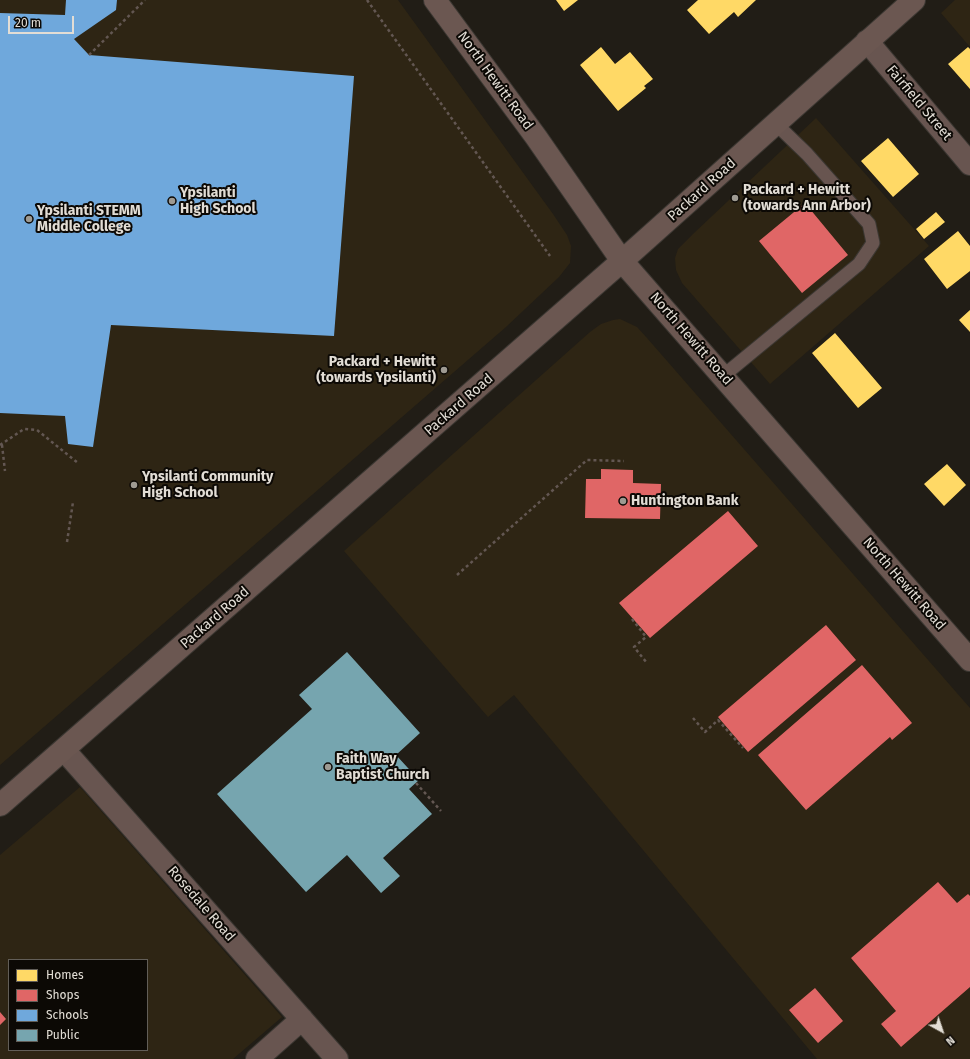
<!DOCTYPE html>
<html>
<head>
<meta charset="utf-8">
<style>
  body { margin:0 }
  #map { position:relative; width:970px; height:1059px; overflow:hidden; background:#211d16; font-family:"Fira Sans",sans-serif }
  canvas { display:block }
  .legend { position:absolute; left:8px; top:959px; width:140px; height:92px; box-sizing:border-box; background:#0c0905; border:1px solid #625e58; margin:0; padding:5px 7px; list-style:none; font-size:12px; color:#e2ddd5 }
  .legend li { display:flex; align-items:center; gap:8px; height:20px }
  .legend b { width:20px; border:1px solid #625e58 }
  .north { position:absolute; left:922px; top:1011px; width:40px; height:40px; -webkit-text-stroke:3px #0c0905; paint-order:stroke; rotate:140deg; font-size:11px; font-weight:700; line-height:16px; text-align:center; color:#e2ddd5 }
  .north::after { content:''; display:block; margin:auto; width:14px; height:18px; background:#e2ddd5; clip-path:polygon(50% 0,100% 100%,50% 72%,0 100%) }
  .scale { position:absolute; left:8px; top:16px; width:66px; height:18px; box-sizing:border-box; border:2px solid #e2ddd5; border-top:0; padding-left:5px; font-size:12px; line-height:14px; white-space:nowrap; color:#e2ddd5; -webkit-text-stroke:3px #0c0905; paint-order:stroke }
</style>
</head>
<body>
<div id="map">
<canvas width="970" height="1059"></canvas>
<ul class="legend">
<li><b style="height:11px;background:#ffd966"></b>Homes</li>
<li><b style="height:11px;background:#e06666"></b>Shops</li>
<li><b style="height:11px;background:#6fa8dc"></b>Schools</li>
<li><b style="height:11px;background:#76a5af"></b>Public</li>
</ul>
<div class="north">N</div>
<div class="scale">20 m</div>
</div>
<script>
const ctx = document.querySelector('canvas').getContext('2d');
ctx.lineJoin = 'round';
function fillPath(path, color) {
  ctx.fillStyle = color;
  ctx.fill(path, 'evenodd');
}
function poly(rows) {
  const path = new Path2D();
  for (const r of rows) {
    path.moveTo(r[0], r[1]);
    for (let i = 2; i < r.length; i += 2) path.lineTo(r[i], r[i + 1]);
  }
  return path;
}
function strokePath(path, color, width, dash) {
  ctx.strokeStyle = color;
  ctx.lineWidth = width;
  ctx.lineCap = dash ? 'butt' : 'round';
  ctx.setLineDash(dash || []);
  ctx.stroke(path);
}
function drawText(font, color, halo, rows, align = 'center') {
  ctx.font = font + ' "Fira Sans",sans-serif';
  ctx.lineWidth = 4;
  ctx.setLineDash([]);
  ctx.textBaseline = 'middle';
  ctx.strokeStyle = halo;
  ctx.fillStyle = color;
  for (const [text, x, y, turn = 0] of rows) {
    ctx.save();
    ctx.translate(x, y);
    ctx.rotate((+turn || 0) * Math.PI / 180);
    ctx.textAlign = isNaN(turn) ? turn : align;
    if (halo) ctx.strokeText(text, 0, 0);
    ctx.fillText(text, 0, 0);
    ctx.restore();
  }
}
fillPath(poly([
  [0,0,398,0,553,214,567,235,571,246,570,263,559,277,506,327,0,765],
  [955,0,970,0,970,47,941,13],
  [816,118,929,246,770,384,682,283,676,270,675,258,678,249,693,234],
  [620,319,637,327,647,338,970,708,970,1059,817,1059,514,695,488,717,344,551,590,332,601,324,613,320],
  [80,787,282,1017,233,1059,0,1059,0,855],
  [9,960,147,960,147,1050,9,1050]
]), '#2e2514');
fillPath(poly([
  [556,0,578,0,564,11],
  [698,0,756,0,738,17,734,12,709,34,687,10],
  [601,47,615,64,630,52,653,79,644,86,646,88,618,111,580,65],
  [968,47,970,49,970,89,948,64],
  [888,138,919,174,893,197,861,161],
  [936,212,945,222,924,239,916,229],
  [958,231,970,246,970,271,947,289,924,259],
  [970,310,970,332,959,320],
  [835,333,882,388,858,408,812,353],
  [947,464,966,485,944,506,924,484]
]), '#ffd966');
fillPath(poly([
  [805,203,848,255,802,293,759,241],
  [601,469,633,470,633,483,661,484,660,519,585,518,586,479,601,479],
  [728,511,758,546,650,638,619,603],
  [826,625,856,660,748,752,718,717],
  [862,665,912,723,892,740,890,737,806,810,758,755],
  [938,882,957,903,968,894,970,896,970,987,901,1047,881,1024,896,1011,851,958],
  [815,988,843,1021,818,1043,789,1010],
  [0,1012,6,1019,0,1025]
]), '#e06666');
fillPath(poly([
  [66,0,117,0,116,10,74,39,89,55,354,76,334,336,111,325,93,447,68,444,65,416,0,413,0,13,65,15]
]), '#6fa8dc');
fillPath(poly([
  [347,652,420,733,396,755,419,780,409,789,432,814,383,858,400,876,381,893,347,855,306,892,217,794,312,709,299,695]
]), '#76a5af');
const lane = poly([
  [723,376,859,264,873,243,869,224,807,154,776,124]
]);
const street = poly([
  [867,41,970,164],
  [64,750,337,1059],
  [257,1059,302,1019]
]);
const secondary = poly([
  [435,0,536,137,622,261,970,660],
  [0,805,622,261,914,0]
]);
strokePath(lane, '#3b3732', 15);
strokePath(street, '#3b3732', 24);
strokePath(secondary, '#3b3732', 24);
strokePath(poly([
  [367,0,550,256],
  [89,55,145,0],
  [0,445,24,429,37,430,78,463],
  [2,445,5,471],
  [67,542,73,502],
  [457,575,587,460,624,461],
  [632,619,646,637,634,647,647,663],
  [693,718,705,732,718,720,743,748],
  [416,783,441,811]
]), '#635752', 2.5, [3, 3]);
strokePath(lane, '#685550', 13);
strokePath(street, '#685550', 22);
strokePath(secondary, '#6b5751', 22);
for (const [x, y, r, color] of [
  [735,198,4,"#9e9a92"],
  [172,201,4,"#9e9a92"],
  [29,219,4,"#9e9a92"],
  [444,370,4,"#9e9a92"],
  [134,485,4,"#9e9a92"],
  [623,501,4,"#9e9a92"],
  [328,767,4,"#9e9a92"]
]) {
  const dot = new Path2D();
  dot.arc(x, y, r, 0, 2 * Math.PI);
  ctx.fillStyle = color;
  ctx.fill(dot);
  strokePath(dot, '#0c0905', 1.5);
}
drawText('14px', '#e2ddd5', '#0c0905', [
  ["North Hewitt Road",495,81,54],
  ["Fairfield Street",919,103,50],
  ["Packard Road",702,190,-42],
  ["North Hewitt Road",691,339,49],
  ["Packard Road",459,405,-41],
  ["North Hewitt Road",904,584,49],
  ["Packard Road",215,618,-41],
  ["Rosedale Road",201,904,49]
]);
drawText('bold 14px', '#e2ddd5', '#0c0905', [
  ["Packard + Hewitt",743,190],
  ["(towards Ann Arbor)",743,206],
  ["Ypsilanti",180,193],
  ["High School",180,209],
  ["Ypsilanti STEMM",37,211],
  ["Middle College",37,227],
  ["Packard + Hewitt",436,362,"right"],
  ["(towards Ypsilanti)",436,378,"right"],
  ["Ypsilanti Community",142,477],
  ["High School",142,493],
  ["Huntington Bank",631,501],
  ["Faith Way",336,759],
  ["Baptist Church",336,775]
], 'left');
</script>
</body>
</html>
